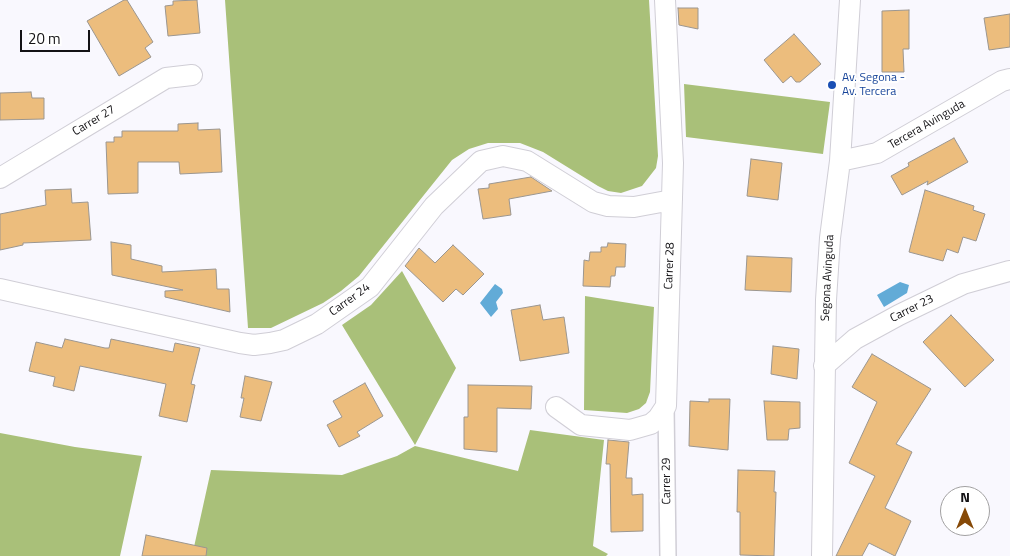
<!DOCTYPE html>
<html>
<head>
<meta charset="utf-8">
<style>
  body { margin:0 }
  #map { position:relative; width:1010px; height:556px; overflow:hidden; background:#f9f8fe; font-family:"Titillium Web",sans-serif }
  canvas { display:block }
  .north { position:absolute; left:940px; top:486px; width:50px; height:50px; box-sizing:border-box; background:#fff; border:1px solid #a1a0a1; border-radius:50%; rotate:0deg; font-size:14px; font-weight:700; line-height:20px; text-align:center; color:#131215 }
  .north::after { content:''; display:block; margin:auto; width:18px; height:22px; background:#864907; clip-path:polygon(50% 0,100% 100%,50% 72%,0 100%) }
  .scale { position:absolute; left:20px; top:30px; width:70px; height:22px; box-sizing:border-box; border:2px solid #131215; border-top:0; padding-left:6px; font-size:15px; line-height:18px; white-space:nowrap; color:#131215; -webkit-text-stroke:4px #fff; paint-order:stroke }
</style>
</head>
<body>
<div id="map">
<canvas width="1010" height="556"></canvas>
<div class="north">N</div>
<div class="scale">20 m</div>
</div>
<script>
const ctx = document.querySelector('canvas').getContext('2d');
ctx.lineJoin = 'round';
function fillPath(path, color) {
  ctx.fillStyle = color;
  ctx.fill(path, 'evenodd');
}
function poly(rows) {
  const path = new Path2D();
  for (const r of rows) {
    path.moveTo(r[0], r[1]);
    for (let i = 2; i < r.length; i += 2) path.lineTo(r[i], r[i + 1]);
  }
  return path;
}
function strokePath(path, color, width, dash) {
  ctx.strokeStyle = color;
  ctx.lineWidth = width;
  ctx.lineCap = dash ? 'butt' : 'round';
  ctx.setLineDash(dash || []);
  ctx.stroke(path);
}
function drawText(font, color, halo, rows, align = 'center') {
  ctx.font = font + ' "Titillium Web",sans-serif';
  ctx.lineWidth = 4;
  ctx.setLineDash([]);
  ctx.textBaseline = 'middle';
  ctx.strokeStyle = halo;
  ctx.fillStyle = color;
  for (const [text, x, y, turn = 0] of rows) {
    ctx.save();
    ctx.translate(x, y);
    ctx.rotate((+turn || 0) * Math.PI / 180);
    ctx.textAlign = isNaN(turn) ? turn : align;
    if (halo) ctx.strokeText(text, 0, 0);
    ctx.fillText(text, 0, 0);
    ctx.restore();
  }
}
fillPath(poly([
  [225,0,649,0,658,156,656,168,642,186,621,193,608,191,598,186,543,152,520,143,488,143,469,149,452,160,359,276,341,291,323,303,271,328,248,328],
  [684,84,830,102,823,154,686,137],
  [402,271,456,368,415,445,342,325,371,305],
  [585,296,654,307,650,392,646,403,639,409,627,413,584,410],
  [530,430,604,440,593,546,608,554,606,556,192,556,211,470,342,475,397,456,415,446,518,471],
  [0,433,75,447,142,456,120,556,0,556]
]), '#a9c079');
fillPath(poly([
  [900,282,909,285,907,293,884,307,877,295],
  [495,284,502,289,503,293,496,302,498,309,491,317,480,303]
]), '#62abd7');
const building = poly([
  [124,0,127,0,153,42,145,48,151,57,119,76,87,21,124,0],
  [197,0,200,33,168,36,165,6,173,5,173,1,197,0],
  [678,8,698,8,698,29,679,25,678,8],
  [909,10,909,49,903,49,904,72,882,72,882,11,909,10],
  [1010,14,1010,47,989,50,984,18,1010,14],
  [794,34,821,64,800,82,796,82,791,76,783,83,764,60,794,34],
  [31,92,32,98,44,98,44,119,0,120,0,93,31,92],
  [198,123,198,130,220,129,222,172,180,174,179,162,138,162,138,193,108,194,106,142,114,142,114,137,122,137,122,131,178,131,178,124,198,123],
  [954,138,968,162,927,185,928,181,902,195,891,176,909,166,908,163,954,138],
  [751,159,782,163,778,200,747,196,751,159],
  [531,177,552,191,509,199,511,215,483,219,478,189,489,188,489,184,531,177],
  [71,189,72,203,88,202,91,240,23,243,23,245,0,250,0,214,46,205,45,190,71,189],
  [925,190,974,206,973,210,985,214,976,241,963,237,958,253,947,249,943,261,909,252,925,190],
  [111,242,131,245,131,259,162,266,162,272,216,269,217,289,229,289,230,312,165,297,165,291,183,290,112,275,111,242],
  [608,243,626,244,625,267,616,267,615,276,611,276,610,287,583,286,584,260,589,261,590,252,601,252,601,247,607,247,608,243],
  [453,245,484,274,463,295,456,289,443,302,405,266,419,248,435,263,453,245],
  [747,256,792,258,791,292,745,290,747,256],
  [540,305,543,320,564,317,569,353,520,361,511,310,540,305],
  [951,315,994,360,965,387,923,342,951,315],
  [65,339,105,348,109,348,111,339,173,352,175,343,200,348,191,384,195,385,187,422,159,416,166,384,80,366,74,391,53,386,55,377,29,371,36,342,62,348,65,339],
  [773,346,799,349,797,379,771,374,773,346],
  [872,354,931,389,896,444,912,452,885,508,911,521,895,556,869,543,862,556,836,556,875,476,849,463,877,402,852,387,872,354],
  [245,376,272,382,261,421,240,417,244,398,241,398,245,376],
  [365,383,383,416,357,432,360,436,339,447,327,425,342,417,333,401,365,383],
  [468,385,532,386,531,409,497,408,497,452,464,449,464,417,468,417,468,385],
  [709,399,730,399,728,450,689,446,690,401,709,402,709,399],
  [764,401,800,402,800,428,789,429,788,440,767,440,764,401],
  [608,440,629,442,626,478,632,478,632,495,643,494,643,531,611,532,610,464,606,464,608,440],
  [738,470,775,471,774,492,776,492,774,556,740,555,740,512,737,512,738,470],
  [146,535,207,548,206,556,142,556,146,535]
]);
fillPath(building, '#ecbd7d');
strokePath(building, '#9b9690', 1);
const pedestrian = poly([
  [666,406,668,556]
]);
const minor = poly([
  [840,161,877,153,1002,81,1010,79],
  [0,178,166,78,192,75],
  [0,289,240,343,254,345,270,343,284,340,317,324,370,287,434,206,481,161,503,156,527,161,593,202,608,206,634,207,672,200],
  [824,366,855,339,899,315,963,284,1009,271],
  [556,407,581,425,630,430,651,424,658,418,666,406,673,163,665,0],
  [822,556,826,300,830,238,840,161,850,0]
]);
strokePath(pedestrian, '#d0ced6', 18);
strokePath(minor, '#d0ced6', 22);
strokePath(pedestrian, '#fff', 15);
strokePath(minor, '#fff', 20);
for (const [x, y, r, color] of [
  [832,85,5,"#1a4fb4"]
]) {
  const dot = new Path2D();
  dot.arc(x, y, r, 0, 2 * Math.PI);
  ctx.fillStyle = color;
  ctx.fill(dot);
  strokePath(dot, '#fff', 2);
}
drawText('12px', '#164399', '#fff', [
  ["Av. Segona -",842,78],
  ["Av. Tercera",842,92]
], 'left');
drawText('12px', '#131215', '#fff', [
  ["Carrer 27",94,121,-31],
  ["Tercera Avinguda",927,125,-30],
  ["Carrer 28",670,266,-88],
  ["Segona Avinguda",828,278,-87],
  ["Carrer 24",350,300,-36],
  ["Carrer 23",912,309,-27],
  ["Carrer 29",667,481,-91]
]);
</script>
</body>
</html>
